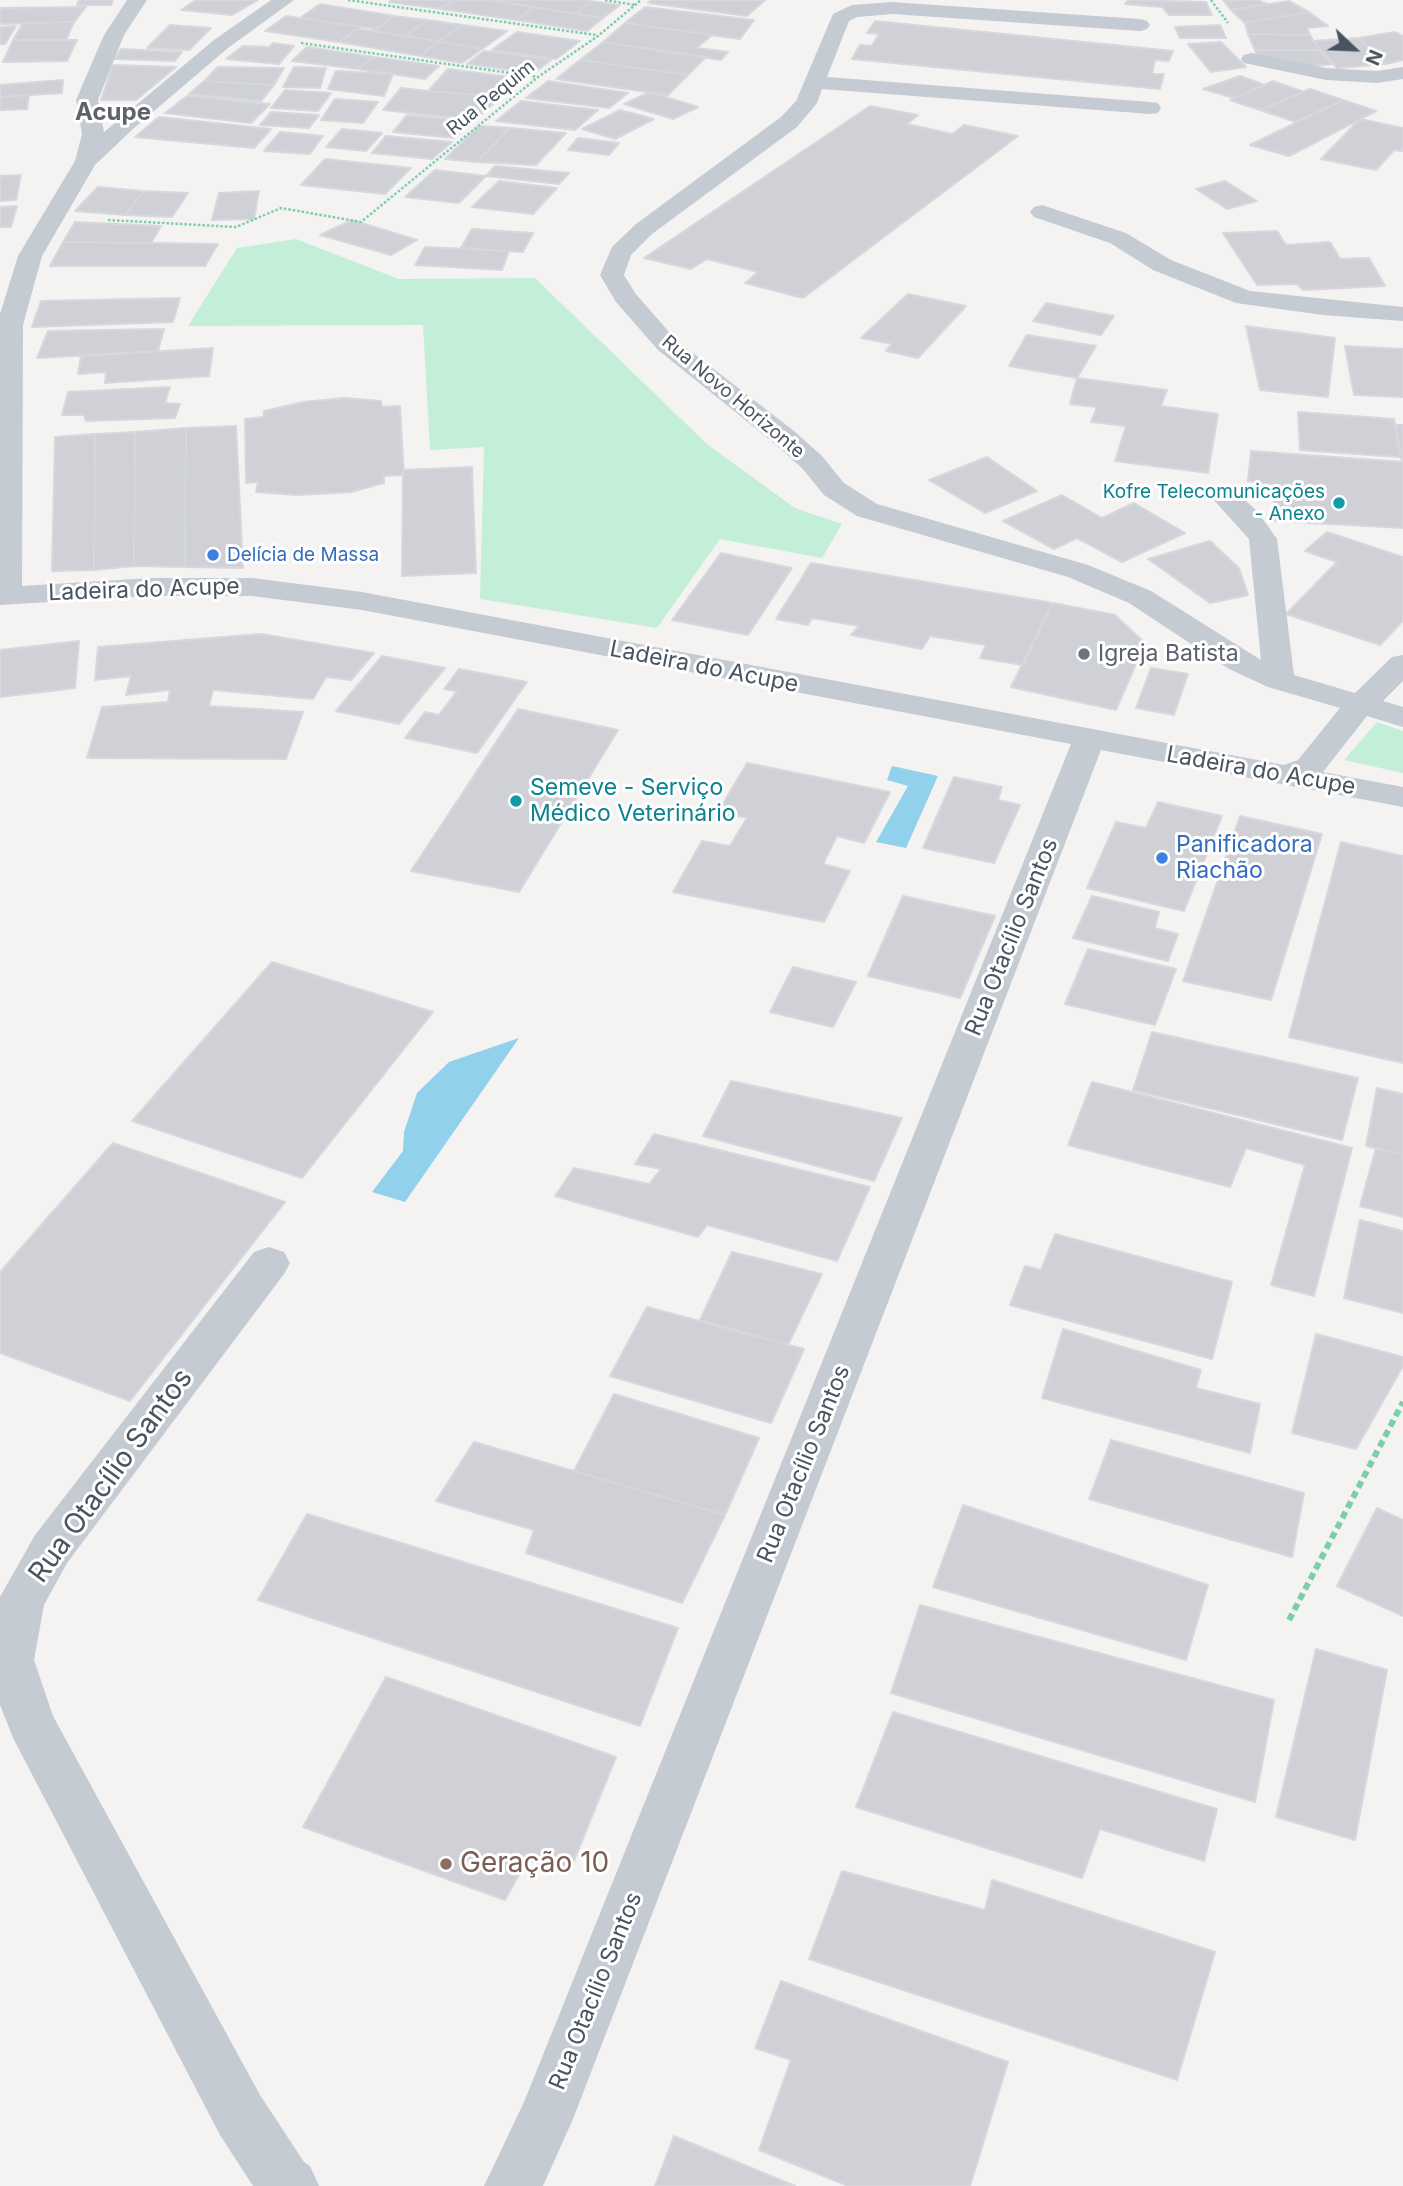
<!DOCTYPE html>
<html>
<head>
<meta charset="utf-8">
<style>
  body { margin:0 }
  #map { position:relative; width:1403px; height:2186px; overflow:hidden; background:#f4f3f2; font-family:Inter,sans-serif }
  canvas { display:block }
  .north { position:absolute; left:1319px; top:14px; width:70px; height:70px; -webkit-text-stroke:5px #fff; paint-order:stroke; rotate:113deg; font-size:19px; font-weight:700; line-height:28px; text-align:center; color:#4a5460 }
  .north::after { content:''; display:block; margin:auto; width:24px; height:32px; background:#4a5460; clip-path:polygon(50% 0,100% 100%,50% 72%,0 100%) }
</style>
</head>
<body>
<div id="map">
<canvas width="1403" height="2186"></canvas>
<div class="north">N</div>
</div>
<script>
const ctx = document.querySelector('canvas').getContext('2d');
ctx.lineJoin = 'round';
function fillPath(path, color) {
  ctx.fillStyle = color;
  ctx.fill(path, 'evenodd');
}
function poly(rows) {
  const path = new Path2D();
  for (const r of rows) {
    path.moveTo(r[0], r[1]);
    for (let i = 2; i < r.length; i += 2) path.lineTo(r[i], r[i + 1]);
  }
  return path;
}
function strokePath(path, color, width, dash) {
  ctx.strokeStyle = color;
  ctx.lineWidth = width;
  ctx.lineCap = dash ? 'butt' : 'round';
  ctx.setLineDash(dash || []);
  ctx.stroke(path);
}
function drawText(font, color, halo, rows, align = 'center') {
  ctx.font = font + ' Inter,sans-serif';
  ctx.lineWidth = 6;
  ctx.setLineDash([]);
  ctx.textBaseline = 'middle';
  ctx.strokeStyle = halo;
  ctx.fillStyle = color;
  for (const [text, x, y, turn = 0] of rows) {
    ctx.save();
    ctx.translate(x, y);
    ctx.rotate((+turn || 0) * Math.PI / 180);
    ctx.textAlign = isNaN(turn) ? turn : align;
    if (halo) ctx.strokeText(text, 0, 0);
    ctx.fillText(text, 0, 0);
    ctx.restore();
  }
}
fillPath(poly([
  [296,239,399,279,535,278,708,445,795,508,842,524,822,558,720,539,657,628,480,599,484,447,430,450,423,325,188,326,237,248],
  [1377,722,1403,731,1403,773,1344,760]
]), '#c3efd8');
fillPath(poly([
  [892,766,938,776,906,848,876,842,908,786,887,780],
  [519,1038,405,1202,372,1192,403,1151,404,1132,417,1093,449,1062]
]), '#92d1eb');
const building = poly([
  [79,0,113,0,111,5,77,5,79,0],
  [196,0,258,0,232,15,181,10,196,0],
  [392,0,454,0,441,9,389,2,392,0],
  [454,0,488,0,534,7,517,20,441,9,454,0],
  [488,0,582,0,590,1,576,14,488,0],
  [651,0,765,0,747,16,648,3,651,0],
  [1128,0,1206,2,1212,15,1169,15,1162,7,1125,4,1128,0],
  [1223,0,1258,0,1267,4,1231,10,1223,0],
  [590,1,620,5,603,18,576,14,590,1],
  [1289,1,1309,12,1245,23,1231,10,1289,1],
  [320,4,394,16,376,29,300,18,320,4],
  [86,7,74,22,0,24,0,8,86,7],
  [534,7,576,14,603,18,587,31,517,20,534,7],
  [645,7,754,20,740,39,625,23,645,7],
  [1309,12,1328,26,1307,28,1310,35,1248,34,1245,23,1309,12],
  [286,16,361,27,339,42,265,31,286,16],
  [394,16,427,20,405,36,372,31,394,16],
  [427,20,463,25,438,41,405,36,427,20],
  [875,21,1173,51,1169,61,1155,60,1152,74,1164,74,1160,89,852,59,860,45,872,46,879,34,867,33,875,21],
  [74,22,66,40,13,40,23,23,74,22],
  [625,23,712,35,697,48,728,52,721,60,603,42,625,23],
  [170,25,211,28,189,50,147,48,170,25],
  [463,25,507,31,482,49,438,41,463,25],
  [1220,25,1226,38,1180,38,1175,27,1220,25],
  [16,26,5,44,0,44,0,27,16,26],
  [357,29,372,31,438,41,421,56,339,42,357,29],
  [517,32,580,41,556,59,492,50,517,32],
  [1395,32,1403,36,1403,60,1386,64,1359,38,1395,32],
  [1248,34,1310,35,1319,50,1255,50,1248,34],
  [1359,38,1386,64,1337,68,1313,41,1359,38],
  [13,40,77,40,67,61,3,62,13,40],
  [438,41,482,49,462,63,421,56,438,41],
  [603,42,706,57,688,75,580,60,603,42],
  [1221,42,1246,67,1211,72,1188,44,1221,42],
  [273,43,294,46,279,64,226,59,243,46,269,47,273,43],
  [307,47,374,57,358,69,292,61,307,47],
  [121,49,182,52,175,61,115,59,121,49],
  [1255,50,1319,50,1332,64,1306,67,1257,58,1255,50],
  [484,51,551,60,534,73,467,64,484,51],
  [374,57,439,66,425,79,358,69,374,57],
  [580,60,688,75,668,95,556,79,580,60],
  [113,65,176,67,136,100,101,100,113,65],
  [218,67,284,68,274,85,204,81,218,67],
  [294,67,326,68,320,88,283,87,294,67],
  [448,69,525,79,501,97,428,91,448,69],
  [336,71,393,74,384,96,328,89,336,71],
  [1240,76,1265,85,1234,98,1203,89,1240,76],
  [63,80,62,93,0,97,0,85,63,80],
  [204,81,274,85,261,101,189,94,204,81],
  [548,81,628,93,609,108,526,98,548,81],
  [1273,81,1304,92,1260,110,1230,100,1273,81],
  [401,88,428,91,501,97,475,120,383,110,401,88],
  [1310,89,1343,100,1296,122,1260,110,1310,89],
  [285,90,331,93,318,111,271,108,285,90],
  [650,92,698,107,673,119,624,104,650,92],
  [29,95,27,109,0,110,0,97,29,95],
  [187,96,270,104,251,123,165,113,187,96],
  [335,99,378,102,363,123,321,120,335,99],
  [1343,100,1376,111,1289,156,1250,145,1343,100],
  [521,101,598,110,575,130,496,121,521,101],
  [870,106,918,115,907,124,952,134,964,125,1018,136,803,298,745,283,758,272,707,259,691,269,644,258,870,106],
  [620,110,654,119,615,139,582,129,620,110],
  [271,112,319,115,309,128,260,125,271,112],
  [407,115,473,122,454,138,393,132,407,115],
  [159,117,271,129,254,148,135,137,159,117],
  [1360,119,1403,128,1403,151,1394,150,1376,170,1321,159,1360,119],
  [479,126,510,128,477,162,445,159,479,126],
  [510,128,566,133,536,165,477,162,510,128],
  [342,129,382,133,366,151,326,147,342,129],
  [280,132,323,136,310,154,264,151,280,132],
  [386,136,452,142,432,159,372,153,386,136],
  [578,138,619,143,609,155,568,150,578,138],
  [325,159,411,168,385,194,301,185,325,159],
  [495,166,569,173,559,184,486,176,495,166],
  [435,170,486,176,459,203,405,197,435,170],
  [21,175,16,200,0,201,0,176,21,175],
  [499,181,557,188,533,214,472,207,499,181],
  [1225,181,1257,201,1227,209,1196,189,1225,181],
  [98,187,143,191,125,215,75,211,98,187],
  [143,191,188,193,172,217,125,215,143,191],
  [259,191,254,219,212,220,219,193,259,191],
  [17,206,11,227,0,227,0,207,17,206],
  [352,220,417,240,391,255,320,235,352,220],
  [75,222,161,226,151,243,63,242,75,222],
  [472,229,533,233,523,252,461,248,472,229],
  [1277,231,1286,245,1330,242,1340,259,1369,258,1385,286,1303,290,1297,284,1257,285,1223,233,1277,231],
  [63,242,151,243,218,244,205,266,50,266,63,242],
  [425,247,509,251,502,270,415,265,425,247],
  [908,294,966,306,918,358,886,351,892,344,861,338,908,294],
  [180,298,173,322,32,327,41,301,180,298],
  [1046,303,1114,316,1101,335,1033,321,1046,303],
  [1246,326,1335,338,1328,397,1260,390,1246,326],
  [164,329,158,351,37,358,48,331,164,329],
  [1027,335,1096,346,1077,378,1009,366,1027,335],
  [1345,346,1403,349,1403,397,1354,395,1345,346],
  [213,348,209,376,105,383,106,372,78,374,81,356,213,348],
  [1077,378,1167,390,1161,406,1218,414,1208,473,1115,461,1126,426,1091,422,1097,407,1070,404,1077,378],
  [170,387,165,403,180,404,175,418,86,421,84,415,62,415,68,392,170,387],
  [344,398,381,401,382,407,400,406,404,475,384,476,384,483,351,492,297,495,256,492,258,482,246,483,245,419,264,417,264,411,303,402,344,398],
  [1298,412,1394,419,1400,457,1300,450,1298,412],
  [1395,425,1403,425,1403,462,1402,462,1395,425],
  [236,426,243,568,185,567,186,428,236,426],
  [186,428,185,567,134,566,135,432,186,428],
  [135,432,134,566,94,570,95,434,135,432],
  [95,434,94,570,52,571,55,437,95,434],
  [1251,451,1403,462,1403,528,1275,521,1273,485,1248,481,1251,451],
  [987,457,1037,491,985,513,929,480,987,457],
  [472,467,476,573,402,576,403,470,472,467],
  [1062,495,1102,518,1134,503,1185,533,1122,562,1077,538,1054,549,1003,521,1062,495],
  [1327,532,1403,557,1403,621,1380,645,1286,614,1337,562,1305,551,1327,532],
  [1210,541,1239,568,1248,595,1210,603,1148,559,1210,541],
  [721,553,792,568,748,635,672,620,721,553],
  [811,563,1053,603,1023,665,980,658,986,645,930,636,922,649,851,635,859,626,812,618,808,625,776,619,811,563],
  [1053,603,1115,615,1145,643,1116,710,1011,687,1053,603],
  [261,634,374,653,351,680,326,677,313,699,213,690,209,706,303,712,286,759,87,758,102,707,168,702,170,690,126,695,131,676,95,680,98,647,261,634],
  [79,641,75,688,0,697,0,650,79,641],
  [382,656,445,668,399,724,336,711,382,656],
  [1151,668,1188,674,1174,715,1136,708,1151,668],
  [459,669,527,682,477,753,405,738,425,712,439,715,457,691,444,689,459,669],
  [518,709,618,730,519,892,411,871,518,709],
  [747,763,890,792,864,843,837,836,823,864,850,871,824,922,673,892,702,841,730,846,747,818,718,812,747,763],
  [954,777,1002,787,998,800,1020,805,994,863,923,848,954,777],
  [1158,802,1222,816,1184,911,1087,888,1116,822,1146,828,1158,802],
  [1240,816,1322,834,1271,1000,1183,981,1240,816],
  [1341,842,1403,856,1403,1063,1289,1037,1341,842],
  [903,896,995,916,960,998,868,976,903,896],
  [1092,896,1159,912,1155,928,1178,934,1168,961,1073,938,1092,896],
  [1088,949,1176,969,1155,1025,1065,1004,1088,949],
  [272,962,433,1012,302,1178,132,1121,272,962],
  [793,967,856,982,833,1027,770,1012,793,967],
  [1152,1032,1358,1078,1342,1140,1133,1090,1152,1032],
  [731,1081,902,1118,874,1181,703,1136,731,1081],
  [1092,1082,1352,1148,1314,1296,1271,1285,1305,1165,1246,1148,1230,1187,1068,1145,1092,1082],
  [1377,1088,1403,1094,1403,1155,1366,1146,1377,1088],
  [654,1134,870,1187,837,1261,707,1225,698,1237,555,1196,574,1168,649,1184,661,1169,635,1164,654,1134],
  [113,1143,285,1202,130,1401,0,1353,0,1272,113,1143],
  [1376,1148,1403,1155,1403,1217,1360,1206,1376,1148],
  [1360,1220,1403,1231,1403,1313,1344,1298,1360,1220],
  [1055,1234,1232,1282,1212,1359,1010,1305,1025,1266,1041,1270,1055,1234],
  [732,1252,822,1274,788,1345,700,1320,732,1252],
  [647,1307,804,1349,771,1423,610,1376,647,1307],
  [1063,1329,1201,1370,1196,1388,1260,1404,1250,1453,1042,1398,1063,1329],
  [1316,1334,1403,1357,1403,1366,1356,1449,1292,1433,1316,1334],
  [614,1394,759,1438,725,1515,574,1471,614,1394],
  [1111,1440,1304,1493,1292,1557,1089,1499,1111,1440],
  [474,1442,725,1515,682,1603,526,1553,534,1530,436,1501,474,1442],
  [963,1505,1208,1585,1186,1660,933,1587,963,1505],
  [1377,1508,1403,1520,1403,1616,1337,1586,1377,1508],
  [307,1514,678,1628,640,1726,258,1600,307,1514],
  [920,1605,1274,1700,1255,1802,891,1693,920,1605],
  [1316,1649,1387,1670,1355,1840,1276,1817,1316,1649],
  [386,1677,616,1757,569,1873,527,1860,505,1900,303,1827,386,1677],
  [893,1712,1217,1809,1204,1861,1100,1829,1082,1878,856,1807,893,1712],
  [842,1871,985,1910,992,1880,1215,1952,1177,2080,809,1959,842,1871],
  [781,1981,1008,2062,970,2186,848,2186,759,2150,791,2060,755,2048,781,1981],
  [674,2136,795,2186,655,2186,674,2136]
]);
fillPath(building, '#cfd1d6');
strokePath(building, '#d6d8dd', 2);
strokePath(poly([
  [348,0,596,35],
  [605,0,635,5],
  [1211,0,1228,23],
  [301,43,538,77],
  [108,220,236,227,281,208,361,222,538,77,598,36,641,0]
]), '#7ccdac', 2.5, [2.5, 2]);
strokePath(poly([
  [1289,1620,1403,1402]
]), '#7ccdac', 6, [7, 4.5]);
fillPath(poly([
  [127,0,147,0,124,35,98,100,104,132,214,40,271,0,294,0,228,48,133,129,95,165,42,256,23,325,22,586,150,578,252,578,362,592,1284,765,1298,760,1340,708,1268,687,1229,669,1129,603,1068,577,857,516,824,495,802,468,774,443,658,350,616,302,600,275,612,247,636,224,781,117,796,101,833,14,852,5,892,2,1140,19,1147,21,1150,25,1147,29,1140,31,892,14,857,17,849,21,827,77,1150,102,1158,103,1161,108,1158,113,1150,114,822,89,817,103,797,127,652,234,631,255,624,275,635,293,676,340,794,431,822,456,844,483,877,504,1088,565,1151,591,1261,660,1249,539,1211,497,1215,491,1225,489,1235,491,1257,511,1277,539,1294,675,1355,693,1392,657,1403,655,1403,681,1383,701,1403,707,1403,727,1367,716,1323,772,1403,787,1403,807,1101,750,573,2119,543,2186,484,2186,524,2102,1071,744,362,610,252,596,150,596,0,605,0,314,18,256,75,161,82,134,76,100,104,35,127,0],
  [1251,53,1326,68,1377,71,1403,67,1403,79,1377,83,1326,80,1244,63,1241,59,1244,55,1251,53],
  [1042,205,1126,233,1171,260,1250,291,1403,307,1403,321,1323,315,1236,303,1153,270,1110,243,1034,217,1030,212,1034,207,1042,205],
  [269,1247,284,1252,290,1263,284,1274,67,1563,44,1605,34,1660,53,1716,260,2095,304,2162,310,2166,319,2186,253,2186,220,2135,13,1738,0,1705,0,1597,35,1535,254,1252,269,1247]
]), '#c4cbd3');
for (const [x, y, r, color] of [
  [1339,503,7,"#0f9aa8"],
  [213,555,7,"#3f7fe0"],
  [1084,654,7,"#6b7280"],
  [516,801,7,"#0f9aa8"],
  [1162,858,7,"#3f7fe0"],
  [446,1864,7,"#8d6e63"]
]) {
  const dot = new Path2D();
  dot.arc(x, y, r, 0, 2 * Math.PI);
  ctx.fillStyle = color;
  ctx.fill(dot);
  strokePath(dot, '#fff', 2.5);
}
drawText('19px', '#4a5460', '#fff', [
  ["Rua Pequim",491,98,-39],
  ["Rua Novo Horizonte",733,397,40]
]);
drawText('19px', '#0d838f', '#fff', [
  ["Kofre Telecomunicações",1325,492],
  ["- Anexo",1325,514]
], 'right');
drawText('19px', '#366cbe', '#fff', [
  ["Delícia de Massa",227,555]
], 'left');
drawText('23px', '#4a5460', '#fff', [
  ["Ladeira do Acupe",144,590,-2],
  ["Ladeira do Acupe",704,667,11],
  ["Ladeira do Acupe",1261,771,10],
  ["Rua Otacílio Santos",1012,937,-68],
  ["Rua Otacílio Santos",804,1464,-68],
  ["Rua Otacílio Santos",596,1991,-68]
]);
drawText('23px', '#5b616d', '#fff', [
  ["Igreja Batista",1098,654]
], 'left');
drawText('23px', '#0d838f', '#fff', [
  ["Semeve - Serviço",530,788],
  ["Médico Veterinário",530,814]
], 'left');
drawText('23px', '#366cbe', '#fff', [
  ["Panificadora",1176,845],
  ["Riachão",1176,871]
], 'left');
drawText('bold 24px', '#5f6267', '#fff', [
  ["Acupe",113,113]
]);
drawText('28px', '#4a5460', '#fff', [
  ["Rua Otacílio Santos",111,1476,-54]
]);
drawText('28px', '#785e54', '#fff', [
  ["Geração 10",460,1864]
], 'left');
</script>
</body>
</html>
